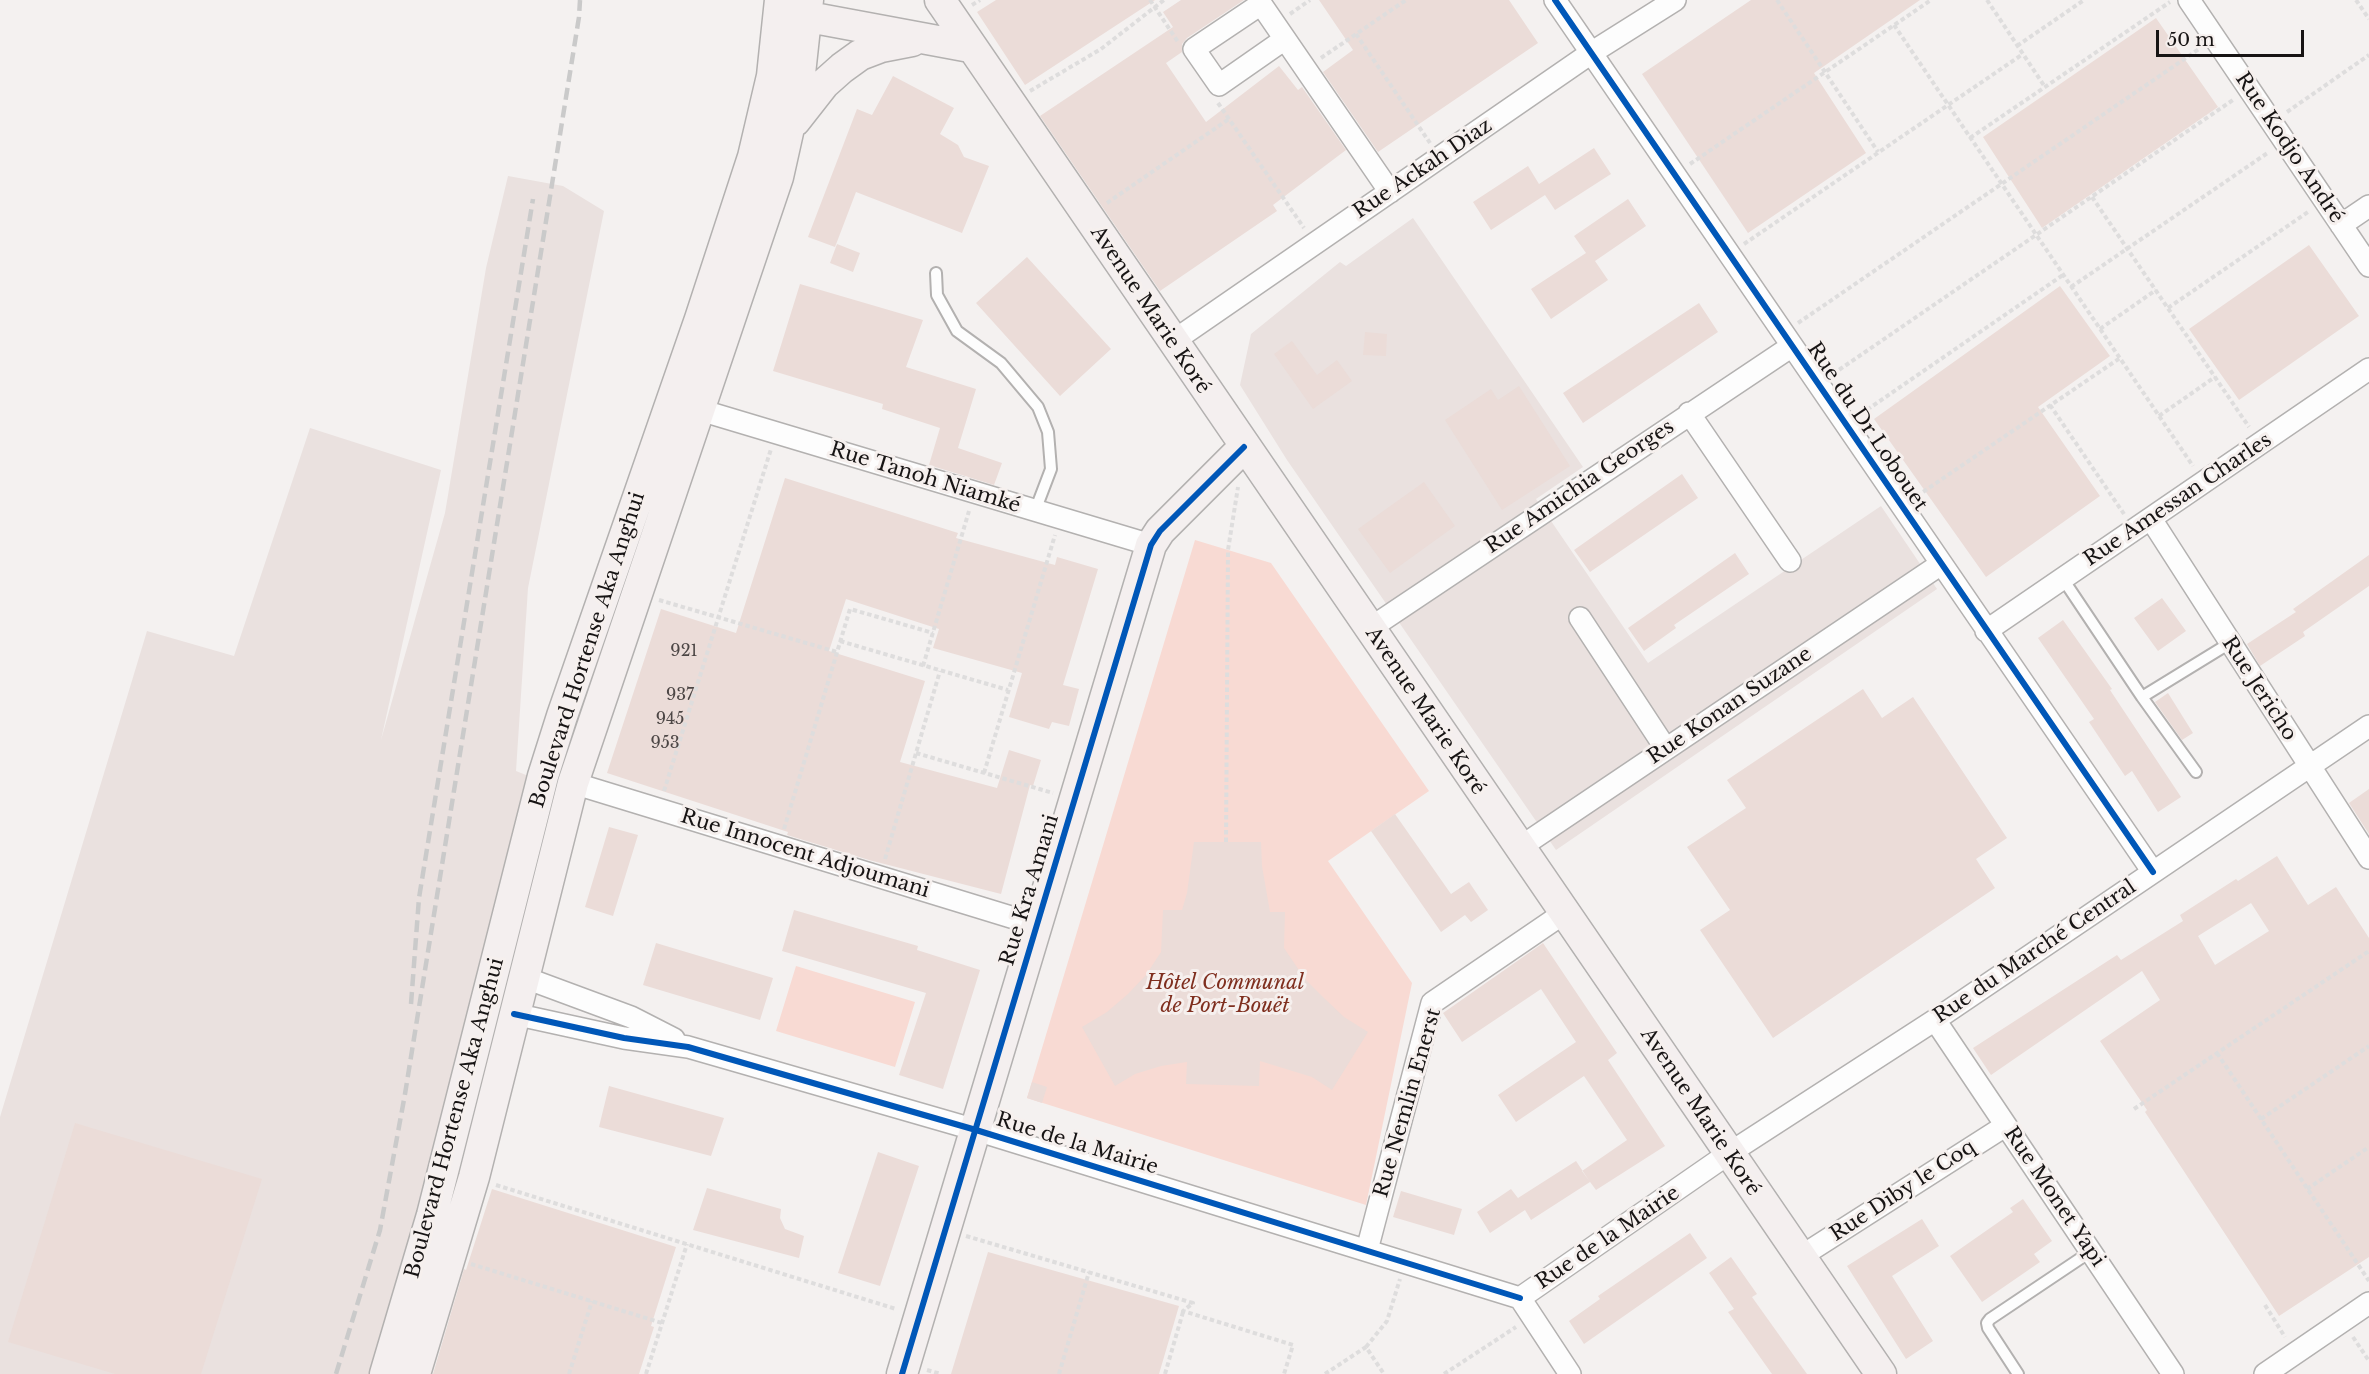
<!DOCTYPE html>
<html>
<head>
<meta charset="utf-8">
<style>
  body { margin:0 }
  #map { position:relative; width:2369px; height:1374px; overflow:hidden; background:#f4f1f0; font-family:"Libre Baskerville",serif }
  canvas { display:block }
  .scale { position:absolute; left:2156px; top:30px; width:148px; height:27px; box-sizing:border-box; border:3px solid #171414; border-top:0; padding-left:8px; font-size:18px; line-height:21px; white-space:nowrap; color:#171414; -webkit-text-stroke:4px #f6f0ee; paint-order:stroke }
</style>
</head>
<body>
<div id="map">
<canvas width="2369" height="1374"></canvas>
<div class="scale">50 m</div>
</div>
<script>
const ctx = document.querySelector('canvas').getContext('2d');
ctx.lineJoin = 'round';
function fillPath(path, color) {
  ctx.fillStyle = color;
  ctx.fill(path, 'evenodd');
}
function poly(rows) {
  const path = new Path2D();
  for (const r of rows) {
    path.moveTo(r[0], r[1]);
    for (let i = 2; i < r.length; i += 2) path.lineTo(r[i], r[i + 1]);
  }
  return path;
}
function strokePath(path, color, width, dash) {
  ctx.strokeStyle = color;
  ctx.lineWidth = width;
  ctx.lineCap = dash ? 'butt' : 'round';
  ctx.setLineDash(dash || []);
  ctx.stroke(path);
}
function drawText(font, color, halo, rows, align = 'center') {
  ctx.font = font + ' "Libre Baskerville",serif';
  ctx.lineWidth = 6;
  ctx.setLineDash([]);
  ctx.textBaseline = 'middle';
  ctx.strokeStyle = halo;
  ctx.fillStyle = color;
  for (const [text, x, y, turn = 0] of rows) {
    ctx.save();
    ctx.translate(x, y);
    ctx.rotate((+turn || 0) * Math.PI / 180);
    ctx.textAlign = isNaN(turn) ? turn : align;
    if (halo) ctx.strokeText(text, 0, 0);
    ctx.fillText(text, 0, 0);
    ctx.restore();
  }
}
fillPath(poly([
  [508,176,563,186,604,211,528,588,516,771,546,783,389,1374,0,1374,0,1117,147,631,234,656,310,428,441,470,381,740,445,513,486,268],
  [1413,218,1583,467,1536,499,1648,663,1881,506,1937,589,1556,850,1287,460,1240,385,1251,334,1340,262,1346,266]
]), '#eae1df');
fillPath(poly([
  [1195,540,1271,563,1429,791,1328,861,1412,983,1366,1205,1027,1098],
  [796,966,915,1002,895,1067,776,1031]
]), '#f8dad3');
fillPath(poly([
  [996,0,1155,0,1025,85,977,12],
  [1181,0,1244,0,1187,38,1182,44,1182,52,1166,63,1206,122,1279,66,1298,90,1302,87,1346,150,1273,205,1277,211,1160,291,1040,116,1173,27,1163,12],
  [1319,0,1509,0,1538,43,1378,152,1323,72,1353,50],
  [1751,0,1920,0,1814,73,1866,153,1748,233,1642,74],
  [2156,18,2218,107,2042,228,1983,137],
  [893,76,954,108,940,134,958,145,964,157,989,166,962,233,856,192,835,247,808,237,857,109,872,115],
  [1594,148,1611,174,1555,210,1545,195,1491,230,1473,202,1528,166,1539,184],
  [1628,199,1646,226,1595,261,1608,280,1551,319,1531,289,1586,253,1574,236],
  [837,244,860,253,853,272,830,263],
  [2309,245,2359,316,2239,400,2189,329],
  [1027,257,1111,349,1060,396,976,303],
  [800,284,923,320,906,367,976,389,958,448,1002,463,994,485,929,465,940,428,882,409,883,404,773,371],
  [2060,286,2110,356,2038,407,2100,496,1986,577,1874,419],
  [1699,303,1718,332,1583,423,1563,393],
  [1365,332,1387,334,1386,356,1363,355],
  [1292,341,1317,375,1337,360,1352,381,1313,409,1274,354],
  [1519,386,1570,466,1502,510,1445,420,1491,389,1498,400],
  [1682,474,1698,498,1590,572,1574,550],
  [785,478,958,533,956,538,1055,565,1057,557,1098,569,1063,685,1079,689,1069,726,1052,722,1049,729,1009,717,1022,673,933,648,939,629,846,599,829,651,925,681,900,762,997,788,1009,750,1041,760,1033,786,1030,785,1001,894,869,860,787,835,788,832,607,773,661,609,736,633],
  [1424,482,1455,526,1390,573,1358,529],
  [1735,553,1749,574,1674,625,1676,628,1644,651,1628,628],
  [2369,555,2369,586,2303,632,2305,636,2260,666,2247,644,2296,612,2293,609],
  [2162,598,2186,631,2158,651,2134,618],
  [2063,620,2112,689,2110,690,2181,797,2158,812,2132,771,2125,776,2089,722,2094,719,2038,638],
  [1863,689,1882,718,1913,697,2007,838,1976,859,1995,888,1773,1038,1700,930,1730,910,1687,847,1746,808,1727,780],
  [2168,693,2193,733,2182,740,2155,702],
  [2369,789,2369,834,2349,803],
  [1395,814,1451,894,1469,882,1488,910,1471,922,1465,915,1441,932,1371,831],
  [609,827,638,835,613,916,585,907],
  [1194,842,1261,842,1262,866,1270,912,1285,912,1284,948,1305,979,1324,998,1344,1017,1368,1032,1332,1090,1312,1077,1260,1061,1259,1086,1186,1084,1187,1062,1161,1066,1135,1074,1115,1086,1082,1027,1107,1012,1128,994,1146,975,1161,952,1163,910,1182,910,1187,893],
  [2277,856,2308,905,2336,887,2369,938,2369,1257,2279,1316,2145,1112,2147,1110,2100,1041,2160,1000,2142,971,1991,1075,1973,1048,2117,955,2121,960,2183,921,2180,915,2236,879,2238,881],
  [2251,903,2269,931,2215,965,2198,936],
  [794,910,918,946,917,950,980,970,943,1089,899,1075,926,993,782,951],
  [656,943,773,978,760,1020,643,985],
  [1543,943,1617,1053,1608,1060,1665,1146,1596,1190,1582,1171,1627,1140,1584,1076,1516,1122,1498,1095,1576,1042,1541,989,1462,1042,1443,1013],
  [1032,1082,1047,1087,1042,1103,1027,1098],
  [609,1086,724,1118,711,1156,599,1127],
  [75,1123,262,1179,201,1374,115,1374,8,1342],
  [878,1152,919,1166,880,1286,838,1273],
  [1576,1161,1590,1182,1531,1220,1525,1210,1490,1233,1477,1212,1511,1189,1521,1202,1518,1198],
  [707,1188,781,1209,780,1218,785,1229,804,1236,799,1258,693,1230],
  [492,1189,676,1247,651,1326,654,1327,639,1374,433,1374,464,1269,466,1270],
  [1401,1191,1462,1209,1454,1235,1393,1217],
  [2023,1199,2052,1241,2034,1254,2040,1262,1982,1302,1950,1256,2013,1212,2010,1208],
  [1922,1219,1939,1246,1892,1276,1933,1341,1906,1359,1847,1266],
  [1690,1233,1707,1258,1584,1344,1569,1321,1600,1299,1598,1296],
  [988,1252,1179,1306,1159,1374,951,1374],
  [1731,1257,1757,1294,1752,1297,1807,1374,1772,1374,1728,1312,1734,1309,1709,1273]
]), '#ebdcd8');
const lane = poly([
  [936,273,937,295,957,331,1001,363,1038,407,1048,432,1051,469,1035,511],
  [2063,579,2142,697,2196,772],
  [2142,697,2230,643],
  [2018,1374,1988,1328,1987,1323,1990,1319,2090,1252]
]);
const street = poly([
  [1555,0,2153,872],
  [2189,0,2369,266],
  [1285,39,1219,85,1194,49,1261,4,1390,192],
  [2341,225,2369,206],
  [1172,342,1591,53,1675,0],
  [700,410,1151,545],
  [1689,413,1790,561],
  [2151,519,2369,858],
  [1580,618,1666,749],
  [1369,629,1792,346],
  [1986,631,2369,369],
  [573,783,1037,925],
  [1519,848,1941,564],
  [523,977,631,1017,674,1039],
  [514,1014,624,1038,688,1047,976,1130,1520,1298],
  [1935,1020,2173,1374],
  [1367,1250,1432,1003,1564,913],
  [1800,1257,2005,1126],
  [1520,1298,1728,1154,1935,1020,2369,726],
  [1520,1298,1570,1374],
  [2265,1374,2369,1303]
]);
const secondary = poly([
  [940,0,1881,1374],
  [787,13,970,47],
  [795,121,824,84,842,68,860,55,881,47,912,41],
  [385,1374,432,1215,543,776,562,716,700,319,753,157,772,76,780,0],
  [415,1374,474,1177,573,783,778,177,799,83,808,0],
  [902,1374,1151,545,1160,531,1244,447]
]);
strokePath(lane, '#b3b1b0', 14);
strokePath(street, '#b3b1b0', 24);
strokePath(secondary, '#b3b1b0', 33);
strokePath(poly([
  [1150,0,1178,42],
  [1777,0,1878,152],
  [1987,0,2045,87],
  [2356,0,2369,19],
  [972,5,980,0],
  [1290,14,1310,0],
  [1894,25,2193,466],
  [1356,34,1430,143],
  [2017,46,2084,0],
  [1321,58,1406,0],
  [1030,91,1101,49,1164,0],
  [1218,103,1304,228],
  [2287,112,2369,55],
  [1970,138,2170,2],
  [1690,164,1931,0],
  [2092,197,2249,427],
  [1107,203,1229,119],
  [1744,244,2023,54],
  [2071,287,2269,152],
  [2168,308,2308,212],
  [1798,323,2199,49],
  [2100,329,2156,290],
  [1833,374,2233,100],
  [2050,405,2124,514],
  [1861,414,2063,275],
  [2159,416,2215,377],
  [1917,496,2120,358],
  [659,600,837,652],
  [840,641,1008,690],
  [923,666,969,511],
  [916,753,1053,793],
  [984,773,1055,535],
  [664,791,771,449],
  [784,829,850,609,933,633],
  [1226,842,1228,550,1238,487],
  [885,859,940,671],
  [2217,1053,2369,1281],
  [2134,1109,2369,951],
  [2261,1119,2369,1046],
  [496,1185,896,1309],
  [2307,1189,2369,1147],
  [966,1236,1193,1303,1183,1311,1293,1345,1284,1374],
  [471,1264,662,1323],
  [2265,1305,2285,1337],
  [2353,1337,2369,1361],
  [1366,1347,1387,1321,1400,1279],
  [927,1370,941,1374],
  [569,1374,592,1301],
  [646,1374,687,1244],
  [1059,1374,1089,1272],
  [1165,1374,1183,1312],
  [1325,1374,1366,1347,1384,1374],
  [1444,1374,1516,1327]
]), '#dedddd', 4, [4.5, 3]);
strokePath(lane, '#fdfdfd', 10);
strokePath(street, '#fdfdfd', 21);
strokePath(secondary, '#f4efef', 30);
strokePath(poly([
  [411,1004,419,898,533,199],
  [336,1374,380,1230,405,1094,579,17,580,0]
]), '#cacaca', 4.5, [12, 6]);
strokePath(poly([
  [1555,0,2153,872],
  [514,1014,624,1038,688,1047,976,1130,1520,1298],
  [902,1374,1151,545,1160,531,1244,447]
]), '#0057b8', 6);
drawText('16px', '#4c4645', null, [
  ["921",684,651],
  ["937",680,695],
  ["945",670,719],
  ["953",665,743]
]);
drawText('20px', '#171414', '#f6f0ee', [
  ["Rue Kodjo André",2289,148,56],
  ["Rue Ackah Diaz",1423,169,-34],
  ["Avenue Marie Koré",1150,310,56],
  ["Rue du Dr Lobouet",1867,427,56],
  ["Rue Tanoh Niamké",925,478,17],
  ["Rue Amichia Georges",1580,487,-34],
  ["Rue Amessan Charles",2178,500,-34],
  ["Boulevard Hortense Aka Anghui",588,650,-72],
  ["Rue Jericho",2259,689,57],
  ["Rue Konan Suzane",1730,706,-34],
  ["Avenue Marie Koré",1425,711,56],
  ["Rue Innocent Adjoumani",805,854,17],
  ["Rue Kra Amani",1030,890,-73],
  ["Rue du Marché Central",2035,952,-34],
  ["Rue Nemlin Enerst",1408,1103,-74],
  ["Avenue Marie Koré",1700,1112,56],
  ["Boulevard Hortense Aka Anghui",455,1118,-75],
  ["Rue de la Mairie",1077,1144,17],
  ["Rue Diby le Coq",1903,1191,-33],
  ["Rue Monet Yapi",2054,1197,56],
  ["Rue de la Mairie",1608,1238,-34]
]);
drawText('italic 20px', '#7f2f1f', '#f6f0ee', [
  ["Hôtel Communal",1225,983],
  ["de Port-Bouët",1225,1006]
]);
</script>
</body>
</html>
